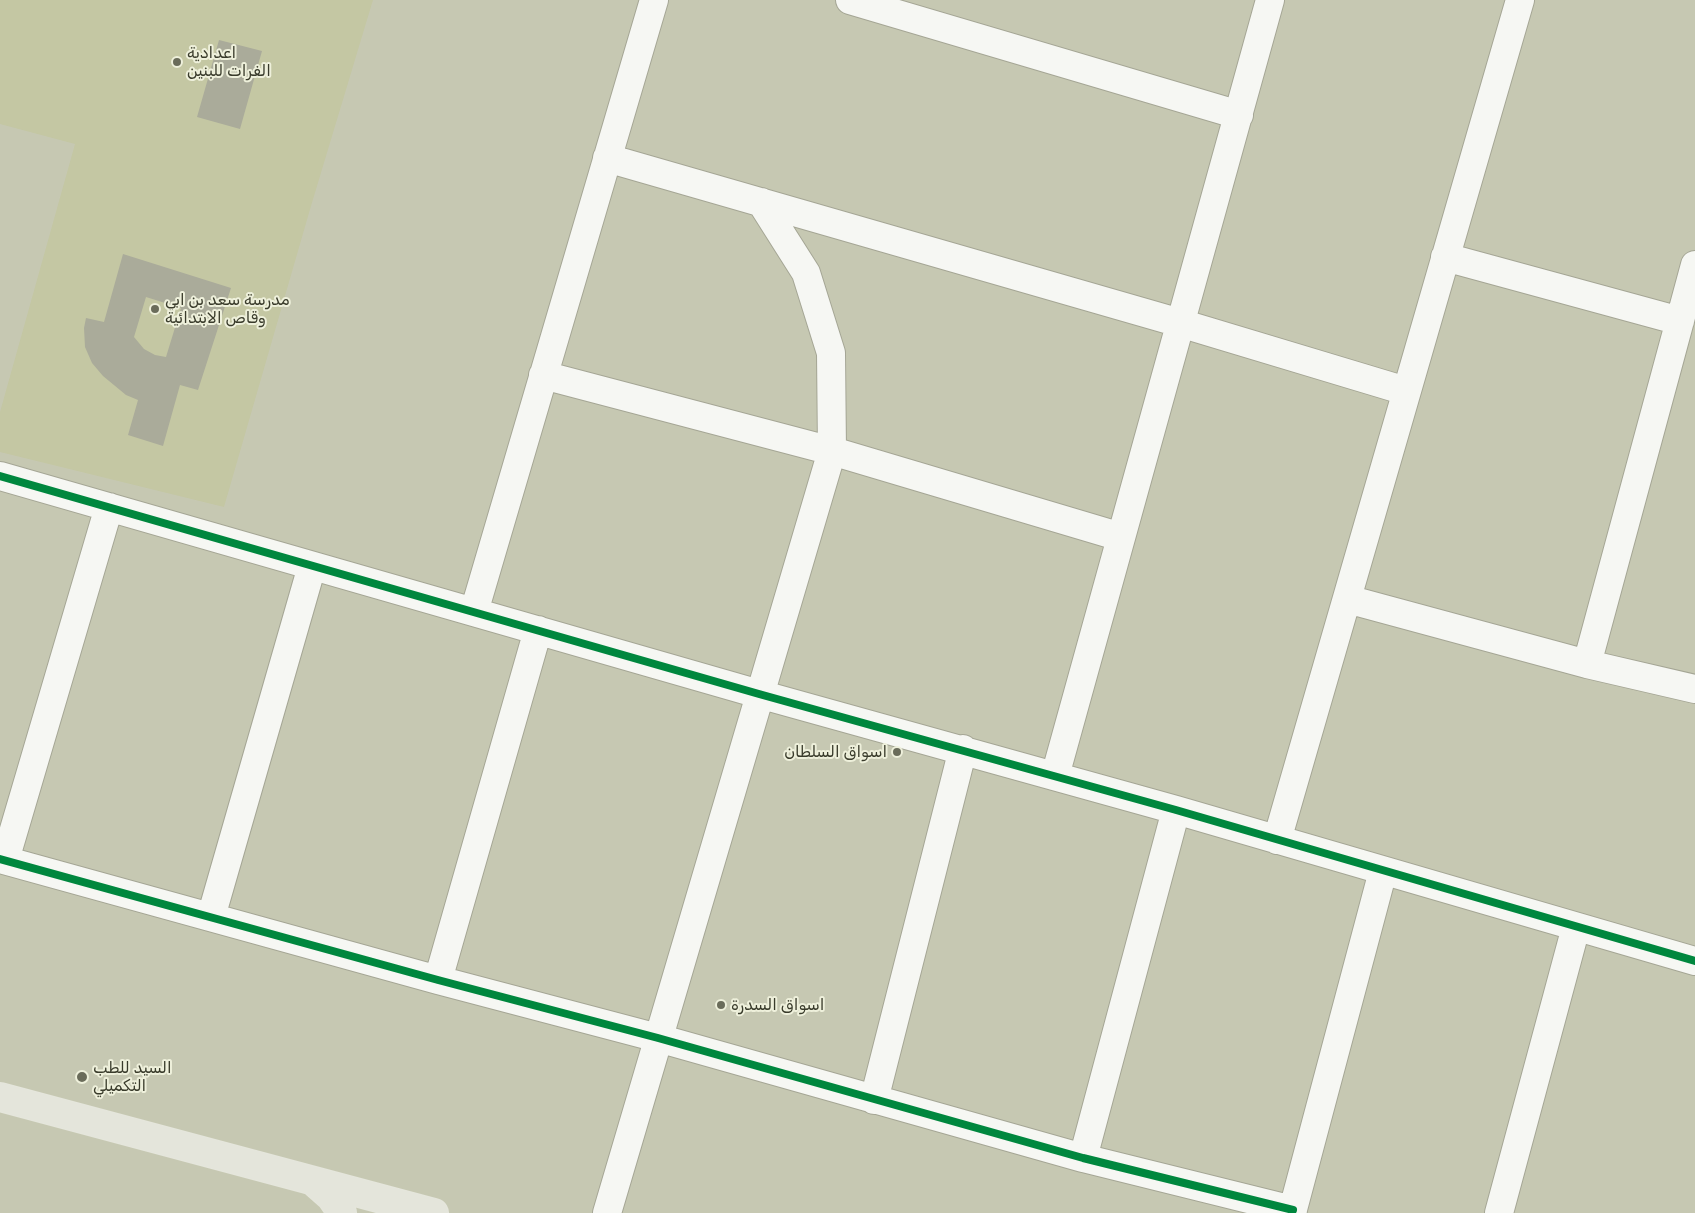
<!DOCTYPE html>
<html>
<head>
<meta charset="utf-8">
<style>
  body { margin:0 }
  canvas { display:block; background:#c6c8b2 }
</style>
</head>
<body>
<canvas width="1695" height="1213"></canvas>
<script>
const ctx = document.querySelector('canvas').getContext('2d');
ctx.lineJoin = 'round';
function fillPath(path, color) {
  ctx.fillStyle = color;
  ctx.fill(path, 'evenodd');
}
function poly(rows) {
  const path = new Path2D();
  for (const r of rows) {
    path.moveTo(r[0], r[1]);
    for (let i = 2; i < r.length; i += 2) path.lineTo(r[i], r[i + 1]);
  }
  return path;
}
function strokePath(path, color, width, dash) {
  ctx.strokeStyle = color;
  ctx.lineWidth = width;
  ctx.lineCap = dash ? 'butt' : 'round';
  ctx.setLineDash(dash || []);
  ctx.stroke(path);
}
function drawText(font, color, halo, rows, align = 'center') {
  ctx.font = font + ' Rubik,"Noto Sans Arabic",sans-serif';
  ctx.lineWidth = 4;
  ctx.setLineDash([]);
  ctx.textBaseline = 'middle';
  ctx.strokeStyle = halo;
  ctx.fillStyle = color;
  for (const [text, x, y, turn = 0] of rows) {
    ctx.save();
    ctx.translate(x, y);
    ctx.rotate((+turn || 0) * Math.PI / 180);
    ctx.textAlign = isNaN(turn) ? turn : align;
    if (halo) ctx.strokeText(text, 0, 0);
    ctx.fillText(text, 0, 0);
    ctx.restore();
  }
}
fillPath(poly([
  [0,0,373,0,311,206,224,507,0,452,0,412,75,144,0,124]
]), '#c4c7a3');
fillPath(poly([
  [219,40,262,51,240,129,197,117],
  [123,254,231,288,198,390,180,385,163,446,128,435,138,400,126,395,103,376,92,363,85,347,84,328,86,318,104,322],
  [146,297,181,308,166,357,155,355,144,349,134,337]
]), '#aaab9a');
const minor = poly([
  [850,0,1239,115],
  [607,158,1180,323,1406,391],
  [1445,257,1680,321],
  [543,375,832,451,1121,537],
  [0,476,759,694,1176,810,1695,961],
  [1347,599,1587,664,1695,689],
  [474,612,654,0],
  [1587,664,1695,265],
  [1055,776,1270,0],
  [1277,840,1520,0],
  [0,859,438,980,658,1038,1083,1158,1293,1210],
  [5,860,109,507],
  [211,917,312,566],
  [438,980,538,630],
  [874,1100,963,749],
  [1083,1158,1176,810],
  [607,1213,832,451,831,353,806,273,761,202],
  [1292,1213,1383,871],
  [1499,1213,1576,927]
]);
const major = poly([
  [0,1097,434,1213],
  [314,1182,331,1197,342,1213]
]);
strokePath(minor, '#a5a695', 30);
strokePath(major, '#e5e6dc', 30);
strokePath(minor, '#f6f7f3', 28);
strokePath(major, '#e4e5db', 28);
strokePath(poly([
  [0,476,759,694,1176,810,1695,961],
  [0,859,438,980,658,1038,1083,1158,1293,1210]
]), '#00873e', 8);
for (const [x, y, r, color] of [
  [177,62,5,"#6a6c5a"],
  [155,309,5,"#6a6c5a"],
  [897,752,5,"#6a6c5a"],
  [721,1005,5,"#6a6c5a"],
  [82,1077,6,"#6a6c5a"]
]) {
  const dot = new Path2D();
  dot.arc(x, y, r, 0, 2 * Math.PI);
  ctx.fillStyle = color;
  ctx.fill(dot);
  strokePath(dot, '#eef0db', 2);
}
drawText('16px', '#393b2b', '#eef0db', [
  ["اعدادية",187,53],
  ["الفرات للبنين",187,71],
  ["مدرسة سعد بن ابي",165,300],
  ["وقاص الابتدائية",165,318],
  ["اسواق السلطان",887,752,"right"],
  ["اسواق السدرة",731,1005],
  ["السيد للطب",93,1068],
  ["التكميلي",93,1086]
], 'left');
</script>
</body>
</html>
